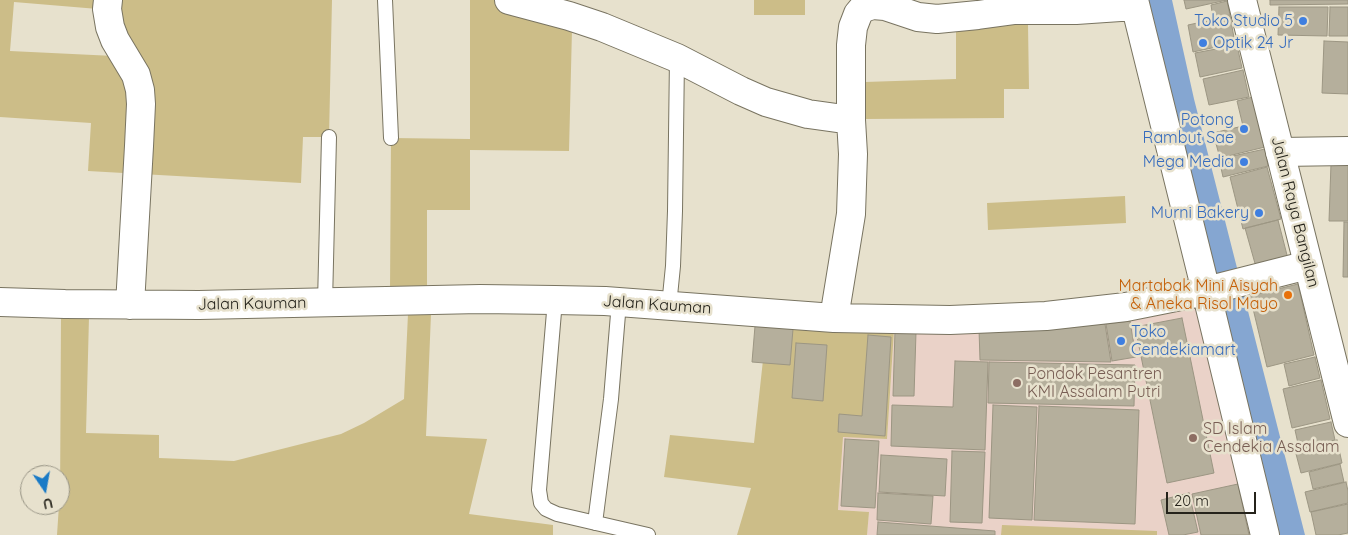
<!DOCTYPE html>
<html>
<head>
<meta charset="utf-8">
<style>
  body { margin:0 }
  #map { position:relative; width:1348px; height:535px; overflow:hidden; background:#e7e1cd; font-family:Quicksand,sans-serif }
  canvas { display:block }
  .north { position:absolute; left:20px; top:465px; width:50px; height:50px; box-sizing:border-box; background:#e7e1cd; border:1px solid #999586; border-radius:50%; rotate:168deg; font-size:14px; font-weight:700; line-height:20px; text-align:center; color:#25231b }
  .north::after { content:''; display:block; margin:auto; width:18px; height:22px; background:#197ac6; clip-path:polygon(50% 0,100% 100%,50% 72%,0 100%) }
  .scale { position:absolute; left:1166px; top:492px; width:90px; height:22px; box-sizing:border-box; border:2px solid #25231b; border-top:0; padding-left:6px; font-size:15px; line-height:18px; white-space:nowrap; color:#25231b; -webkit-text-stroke:4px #e7e1cd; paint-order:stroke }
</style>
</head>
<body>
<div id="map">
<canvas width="1348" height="535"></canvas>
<div class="north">U</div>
<div class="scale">20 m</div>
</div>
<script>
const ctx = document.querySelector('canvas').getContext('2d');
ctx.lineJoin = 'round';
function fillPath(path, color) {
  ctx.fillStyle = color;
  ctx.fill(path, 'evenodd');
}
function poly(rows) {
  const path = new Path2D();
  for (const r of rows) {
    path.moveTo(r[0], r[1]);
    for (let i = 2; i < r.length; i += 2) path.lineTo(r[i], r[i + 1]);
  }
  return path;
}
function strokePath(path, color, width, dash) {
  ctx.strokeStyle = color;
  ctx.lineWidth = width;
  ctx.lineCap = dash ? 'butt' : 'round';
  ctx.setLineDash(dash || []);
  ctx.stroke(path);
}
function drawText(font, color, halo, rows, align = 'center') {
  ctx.font = font + ' Quicksand,sans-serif';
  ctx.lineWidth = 5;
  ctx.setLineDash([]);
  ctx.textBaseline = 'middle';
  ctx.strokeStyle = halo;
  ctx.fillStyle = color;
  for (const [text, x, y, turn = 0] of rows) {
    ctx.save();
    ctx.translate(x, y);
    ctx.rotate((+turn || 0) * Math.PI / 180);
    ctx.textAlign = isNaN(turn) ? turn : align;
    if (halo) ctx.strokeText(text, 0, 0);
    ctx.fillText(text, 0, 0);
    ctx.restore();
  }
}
fillPath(poly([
  [1199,305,1253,535,867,535,869,512,838,510,843,436,887,439,894,330]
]), '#ead2c8');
fillPath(poly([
  [0,0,332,0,329,137,303,137,301,183,88,171,91,123,0,117],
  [14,2,98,9,114,56,10,51],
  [470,0,531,0,572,29,569,151,470,150,470,210,427,210,427,290,390,291,391,138,470,139],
  [754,0,805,0,805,15,754,15],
  [1012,24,1028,25,1029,89,1004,89,1004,118,865,119,865,82,956,79,956,30],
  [1125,196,1126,223,988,230,987,203],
  [408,314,431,314,426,436,487,439,469,514,553,525,553,535,57,535,59,505,60,505,61,316,89,317,86,433,159,435,159,458,234,461,341,434,364,423,404,399],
  [767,323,894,330,887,439,843,437,838,510,869,512,867,535,737,535,751,488,664,477,670,435,754,443],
  [1002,525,1157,531,1157,535,1001,535]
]), '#ccbd88');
fillPath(poly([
  [1144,0,1172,0,1194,99,1305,535,1279,535]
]), '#85a6d1');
const building = poly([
  [1184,0,1227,0,1186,9,1184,0],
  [1270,0,1348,0,1348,4,1270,5,1270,0],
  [1227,1,1230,15,1213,18,1211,5,1227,1],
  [1279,7,1328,7,1327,36,1278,35,1279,7],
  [1330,7,1348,7,1348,36,1329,36,1330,7],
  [1230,16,1235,43,1193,52,1188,25,1230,16],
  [1324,41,1348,42,1348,94,1322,93,1324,41],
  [1237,45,1242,68,1200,77,1195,53,1237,45],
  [1243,70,1249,97,1209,105,1203,79,1243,70],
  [1253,97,1265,147,1220,158,1213,133,1243,126,1237,101,1253,97],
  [1265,149,1268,166,1223,177,1219,159,1265,149],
  [1331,164,1348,164,1348,221,1329,221,1331,164],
  [1267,167,1281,219,1243,229,1230,177,1267,167],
  [1278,220,1288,259,1256,267,1245,228,1278,220],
  [1344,222,1348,222,1348,277,1343,277,1344,222],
  [1298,284,1314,355,1267,367,1250,296,1298,284],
  [1182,318,1214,473,1167,483,1135,327,1182,318],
  [1130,321,1136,357,1112,361,1106,324,1130,321],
  [1105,324,1111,362,980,360,979,329,1105,324],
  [755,326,793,329,790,365,752,362,755,326],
  [895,331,916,332,914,396,893,396,895,331],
  [868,335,891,337,885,436,838,432,839,414,862,416,868,335],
  [796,343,827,345,823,401,792,398,796,343],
  [1315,357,1320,378,1289,386,1284,364,1315,357],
  [955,361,988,362,985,450,891,446,892,405,953,407,955,361],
  [989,362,1135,365,1134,406,988,403,989,362],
  [1321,380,1330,419,1292,428,1283,389,1321,380],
  [993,405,1037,407,1032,520,989,518,993,405],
  [1039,406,1139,410,1135,524,1034,520,1039,406],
  [1331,422,1335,440,1299,448,1295,430,1331,422],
  [845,439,879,441,875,508,841,506,845,439],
  [1337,440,1342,463,1301,473,1295,450,1337,440],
  [952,451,985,452,982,523,950,522,952,451],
  [881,455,947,459,945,496,879,492,881,455],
  [1340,464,1344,482,1313,489,1309,472,1340,464],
  [1346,482,1348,491,1348,503,1310,512,1305,492,1346,482],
  [1238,484,1249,535,1201,535,1192,494,1238,484],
  [878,493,933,496,931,524,877,520,878,493],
  [1189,493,1198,532,1183,535,1169,535,1161,500,1189,493],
  [1348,504,1348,533,1338,535,1316,535,1311,512,1348,504],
  [878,522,995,531,995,535,877,535,878,522]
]);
fillPath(building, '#b5af9c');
strokePath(building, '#9c9683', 1);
const lane = poly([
  [385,0,391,138],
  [555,300,539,490,541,503,546,509,557,514,648,535],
  [325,303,329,137],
  [669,306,673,266,675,211,677,58],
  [595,523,611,399,619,302]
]);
const street = poly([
  [108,0,107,9,110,27,115,40,136,75,140,90,141,104,139,146,130,305],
  [509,0,569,16,602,27,677,58,741,91,766,102,808,114,851,120],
  [1134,0,1206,291,1265,535],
  [1280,152,1348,151],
  [0,302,65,304,199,305,480,299,555,300,605,301,834,318,950,320,1046,316,1126,307,1206,291,1308,265],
  [834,318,851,214,853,154,851,120,851,45,853,27,858,14,863,8,873,5,885,6,918,17,937,19,978,15,1015,10,1076,10,1135,6]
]);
const secondary = poly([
  [1242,0,1348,423]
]);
strokePath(lane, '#797461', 16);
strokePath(street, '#797461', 30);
strokePath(secondary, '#797461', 30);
strokePath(lane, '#fff', 14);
strokePath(street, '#fff', 28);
strokePath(secondary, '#fff', 28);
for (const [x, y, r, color] of [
  [1303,21,5,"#3f7fe0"],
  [1203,43,5,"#3f7fe0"],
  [1244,129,5,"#3f7fe0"],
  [1244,162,5,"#3f7fe0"],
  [1259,213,5,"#3f7fe0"],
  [1288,295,5,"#e8710a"],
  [1121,341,5,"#3f7fe0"],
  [1017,383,5,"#8d6e63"],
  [1193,438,5,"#8d6e63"]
]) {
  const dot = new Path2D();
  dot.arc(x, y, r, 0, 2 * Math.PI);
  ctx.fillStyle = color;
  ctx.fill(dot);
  strokePath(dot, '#e7e1cd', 2);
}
drawText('16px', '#366cbe', '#e7e1cd', [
  ["Toko Studio 5",1293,21],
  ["Optik 24 Jr",1213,43,"left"],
  ["Potong",1234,120],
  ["Rambut Sae",1234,138],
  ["Mega Media",1234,162],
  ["Murni Bakery",1249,213],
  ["Toko",1131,332,"left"],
  ["Cendekiamart",1131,350,"left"]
], 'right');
drawText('16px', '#25231b', '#e7e1cd', [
  ["Jalan Raya Bangilan",1295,212,76],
  ["Jalan Kauman",252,304,-1],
  ["Jalan Kauman",657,305,4]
]);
drawText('16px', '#c56008', '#e7e1cd', [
  ["Martabak Mini Aisyah",1278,286],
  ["& Aneka Risol Mayo",1278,304]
], 'right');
drawText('16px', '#785e54', '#e7e1cd', [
  ["Pondok Pesantren",1027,374],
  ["KMI Assalam Putri",1027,392],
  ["SD Islam",1203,429],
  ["Cendekia Assalam",1203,447]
], 'left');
</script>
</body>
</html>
